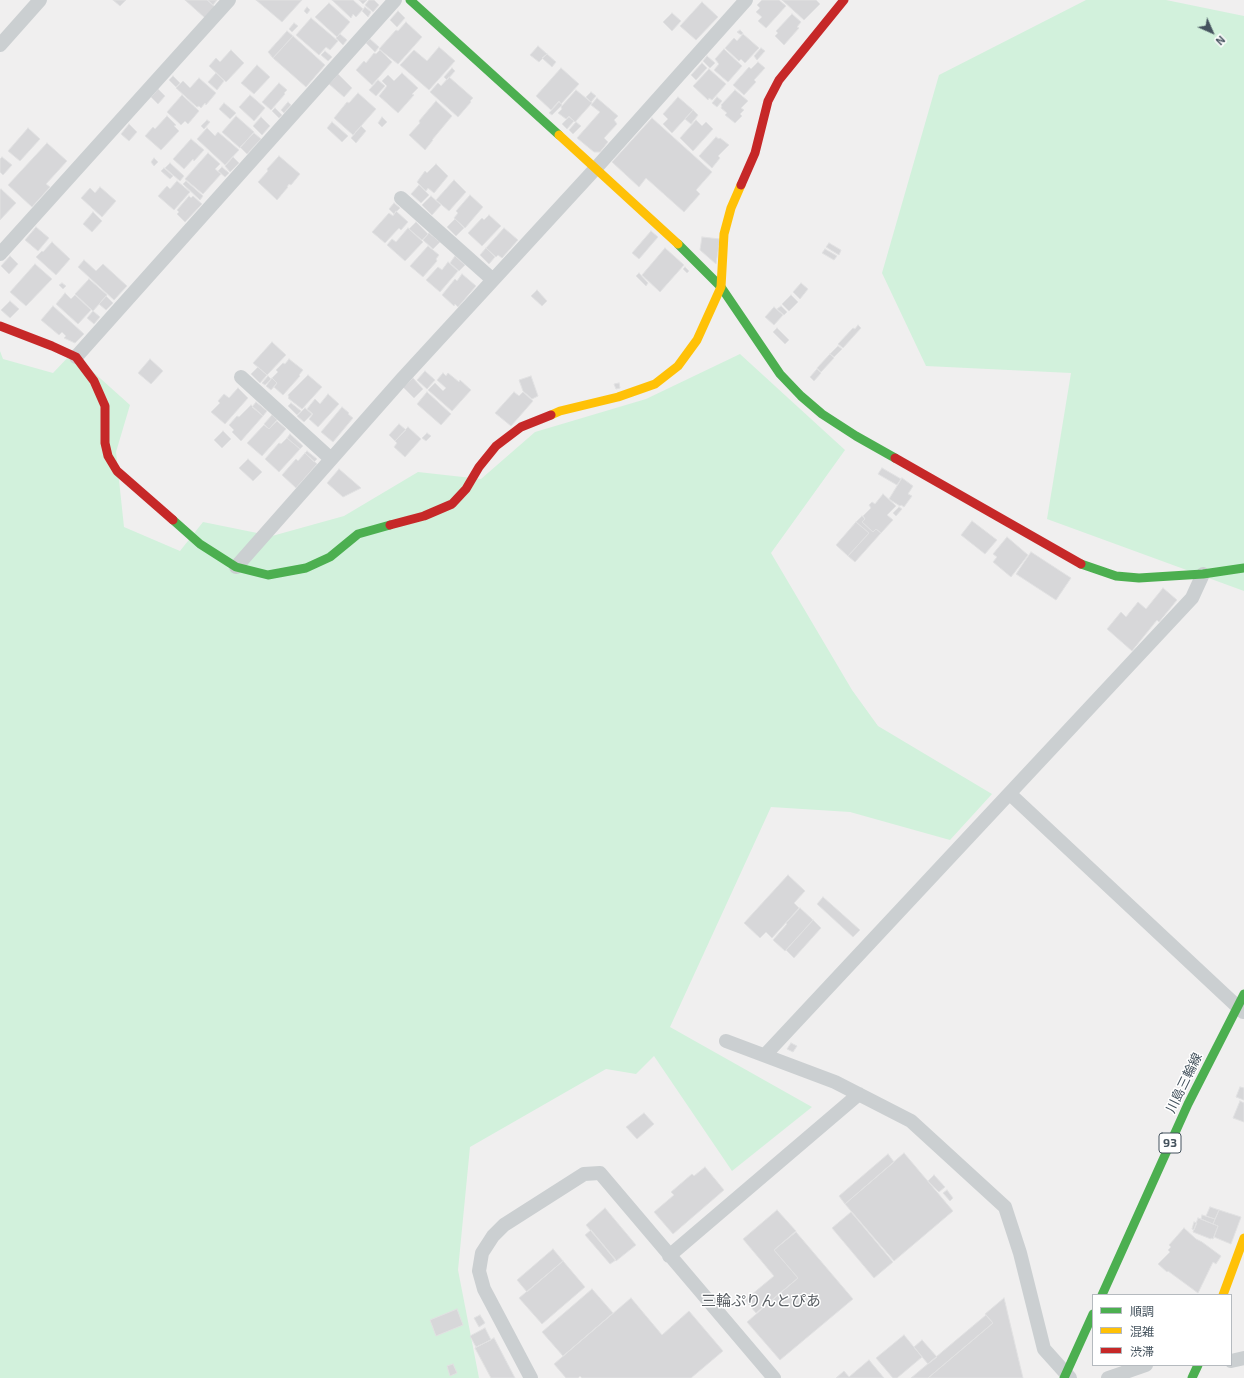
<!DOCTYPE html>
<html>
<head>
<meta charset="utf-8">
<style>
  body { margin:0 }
  #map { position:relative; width:1244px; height:1378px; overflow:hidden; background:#f0efef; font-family:"Exo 2","Noto Sans JP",sans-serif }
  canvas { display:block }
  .legend { position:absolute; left:1092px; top:1294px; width:140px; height:72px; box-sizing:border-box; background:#fff; border:1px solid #b5babf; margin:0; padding:5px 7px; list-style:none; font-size:12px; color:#45535e }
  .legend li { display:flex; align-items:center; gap:8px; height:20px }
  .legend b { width:20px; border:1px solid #b5babf }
  .north { position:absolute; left:1192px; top:12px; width:40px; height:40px; -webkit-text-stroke:3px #fff; paint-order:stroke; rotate:135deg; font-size:11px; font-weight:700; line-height:16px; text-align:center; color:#45535e }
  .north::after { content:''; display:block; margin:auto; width:14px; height:18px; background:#45535e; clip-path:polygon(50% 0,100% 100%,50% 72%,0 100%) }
</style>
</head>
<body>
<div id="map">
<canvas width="1244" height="1378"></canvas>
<ul class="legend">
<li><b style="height:5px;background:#4caf50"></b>順調</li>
<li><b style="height:5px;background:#ffc107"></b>混雑</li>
<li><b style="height:5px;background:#c62828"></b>渋滞</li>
</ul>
<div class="north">N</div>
</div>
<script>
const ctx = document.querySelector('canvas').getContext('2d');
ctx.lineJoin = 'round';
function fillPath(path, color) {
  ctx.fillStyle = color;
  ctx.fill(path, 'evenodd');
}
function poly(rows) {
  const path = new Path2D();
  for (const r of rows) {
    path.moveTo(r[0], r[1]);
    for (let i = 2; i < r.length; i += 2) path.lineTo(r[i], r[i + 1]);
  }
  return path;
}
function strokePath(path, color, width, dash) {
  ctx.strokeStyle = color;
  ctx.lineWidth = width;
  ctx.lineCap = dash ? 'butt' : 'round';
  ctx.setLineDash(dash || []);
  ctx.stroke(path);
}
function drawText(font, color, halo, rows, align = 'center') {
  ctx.font = font + ' "Exo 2","Noto Sans JP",sans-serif';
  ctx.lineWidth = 3;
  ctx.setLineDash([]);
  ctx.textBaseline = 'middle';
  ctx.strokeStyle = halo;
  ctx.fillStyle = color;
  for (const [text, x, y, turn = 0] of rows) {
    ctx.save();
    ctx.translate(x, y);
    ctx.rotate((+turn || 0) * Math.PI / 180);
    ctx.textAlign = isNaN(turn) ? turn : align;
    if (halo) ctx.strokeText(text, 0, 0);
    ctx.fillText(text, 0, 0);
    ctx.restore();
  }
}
fillPath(poly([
  [1086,0,1166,0,1244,16,1244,591,1047,519,1071,373,926,366,882,273,939,75],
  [0,351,3,359,53,373,72,353,130,405,116,452,124,527,180,551,203,522,272,536,344,516,418,472,481,479,535,432,646,399,740,354,845,450,771,553,852,690,878,726,992,794,950,840,850,812,771,807,670,1027,812,1107,732,1171,654,1056,636,1074,606,1069,470,1147,458,1270,479,1378,0,1378]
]), '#d2f1dc');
const building = poly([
  [113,0,126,0,120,6,113,0],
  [185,0,207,0,215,7,205,18,185,0],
  [208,0,217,0,213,5,208,0],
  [256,0,302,0,282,22,256,0],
  [332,0,353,0,363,9,356,17,353,14,351,18,332,0],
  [359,0,367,0,363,4,359,0],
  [369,0,374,0,379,5,373,12,365,5,369,0],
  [762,0,779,0,786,6,766,28,758,21,762,17,756,12,760,8,757,5,762,0],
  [782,0,816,0,820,4,804,20,782,0],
  [702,2,718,17,696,40,680,26,702,2],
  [329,3,350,22,337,37,315,17,329,3],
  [307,7,310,10,307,14,304,11,307,7],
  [365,7,371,12,368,17,362,11,365,7],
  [398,11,405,18,397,27,390,20,398,11],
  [672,13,681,21,672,31,663,22,672,13],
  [792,14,801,22,797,27,799,28,784,45,775,36,778,33,776,31,792,14],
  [311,18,338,41,330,50,326,47,319,55,296,35,311,18],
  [406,22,422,37,398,64,379,49,396,30,398,31,406,22],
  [294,23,298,26,292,32,289,29,294,23],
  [740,30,743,33,741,35,737,32,740,30],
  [287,31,293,36,273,58,268,52,287,31],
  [340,34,347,40,343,45,336,38,340,34],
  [743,34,759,48,745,63,741,59,739,61,725,48,734,38,737,41,743,34],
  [293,36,325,65,306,87,273,58,293,36],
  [370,39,379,47,375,52,366,43,370,39],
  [538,46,547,54,539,62,530,55,538,46],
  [439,47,455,61,429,90,400,65,414,50,427,61,439,47],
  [761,48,765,51,757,60,754,56,761,48],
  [724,49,742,66,728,82,714,70,719,64,715,59,724,49],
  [231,50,244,63,226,82,209,66,216,58,220,62,231,50],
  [380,50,392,62,372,85,356,70,364,61,366,63,374,53,376,54,380,50],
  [325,51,332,57,328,61,321,55,325,51],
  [547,54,556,62,552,67,542,58,547,54],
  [707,56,715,63,710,68,703,61,707,56],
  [758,62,765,68,754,80,756,82,744,95,733,85,749,67,751,69,758,62],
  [702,63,707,68,696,80,691,75,702,63],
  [257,65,270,77,254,94,241,83,257,65],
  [452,68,455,71,447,80,444,77,452,68],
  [561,68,579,84,561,104,559,101,551,110,536,96,561,68],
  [709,69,726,84,712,100,709,98,708,100,693,86,709,69],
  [216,73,224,81,217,90,208,82,216,73],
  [402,73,418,88,412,94,414,95,398,113,379,96,387,86,382,81,388,75,394,81,402,73],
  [338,74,352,88,344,97,329,84,338,74],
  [173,76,180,83,176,87,169,80,173,76],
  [449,77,473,98,470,101,471,102,458,117,430,92,438,83,441,86,449,77],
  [199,78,216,93,206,105,205,103,201,108,199,106,197,107,176,88,183,81,190,88,199,78],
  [378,80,385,86,376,96,369,90,378,80],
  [279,83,287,90,284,93,285,94,271,110,262,102,279,83],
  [158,89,165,96,158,104,151,97,158,89],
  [576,90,592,103,575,122,569,116,566,119,558,113,562,109,561,107,576,90],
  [735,90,748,101,741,108,744,110,740,114,742,116,735,123,725,115,727,113,721,108,722,106,721,105,735,90],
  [591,92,596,96,591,102,586,97,591,92],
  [358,93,376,109,353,135,334,118,347,102,349,103,358,93],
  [182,95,199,111,188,124,185,121,181,125,167,112,182,95],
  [250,95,265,108,254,121,239,107,250,95],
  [678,97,693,110,672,133,663,124,668,119,663,114,678,97],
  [717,97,722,101,717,107,712,103,717,97],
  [597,98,618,116,614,120,617,124,604,138,608,142,600,152,594,152,577,138,600,112,591,105,597,98],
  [436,101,452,116,432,140,433,140,425,150,409,135,420,123,419,121,436,101],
  [288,102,291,105,284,113,281,110,288,102],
  [559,102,562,105,552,115,549,113,559,102],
  [224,103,236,113,230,119,219,109,224,103],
  [275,108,282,115,279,118,272,111,275,108],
  [693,110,698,115,691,124,685,119,693,110],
  [167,116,176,125,174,126,179,131,161,150,145,136,153,127,155,129,167,116],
  [236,116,254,132,240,148,222,132,236,116],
  [261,117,270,126,262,135,253,126,261,117],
  [382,117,387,122,382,127,378,123,382,117],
  [569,117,574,121,567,129,562,124,569,117],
  [652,118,712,172,696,190,700,194,684,212,646,178,639,187,612,162,652,118],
  [207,120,210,122,204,129,201,126,207,120],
  [696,120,702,126,706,122,713,129,693,151,680,138,696,120],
  [332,122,348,136,342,142,327,128,332,122],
  [576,122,581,126,573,134,569,130,576,122],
  [129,124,137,132,129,141,121,134,129,124],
  [361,126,366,131,356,143,351,138,361,126],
  [28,128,40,139,20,161,8,151,28,128],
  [207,128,215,136,218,132,239,150,225,165,197,139,207,128],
  [254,133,261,139,247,154,240,147,254,133],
  [716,137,719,139,720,138,729,145,718,156,720,158,712,168,699,156,716,137],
  [191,139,204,150,194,161,193,159,184,169,173,159,191,139],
  [47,143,67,161,46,184,50,187,32,207,8,185,47,143],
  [208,153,220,164,215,169,221,174,203,194,185,179,208,153],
  [279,156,300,174,291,185,289,184,287,187,288,187,277,200,258,182,268,171,267,169,279,156],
  [2,157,12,165,3,175,0,172,0,159,2,157],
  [233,157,239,163,230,172,225,166,233,157],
  [154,158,158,162,154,166,151,162,154,158],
  [170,163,184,176,180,181,165,168,170,163],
  [436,164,448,176,434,193,428,188,426,191,417,182,425,171,427,173,436,164],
  [222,167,229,173,225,177,218,171,222,167],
  [164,168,173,176,170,179,161,171,164,168],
  [454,180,466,192,449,211,436,200,454,180],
  [177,181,190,192,174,210,158,196,167,186,170,189,177,181],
  [186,181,203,196,200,200,183,184,186,181],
  [419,185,429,195,421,203,411,194,419,185],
  [100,187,116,201,102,217,81,198,90,188,95,193,100,187],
  [1,189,16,203,0,220,0,190,1,189],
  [470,195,483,207,465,228,454,218,458,213,456,211,470,195],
  [189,196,191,198,193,196,202,204,185,222,177,214,179,212,177,210,189,196],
  [431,196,441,205,432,215,422,205,431,196],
  [394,203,400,208,394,214,389,209,394,203],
  [396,211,408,222,401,230,399,228,385,243,372,232,389,213,393,216,396,211],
  [93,212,102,221,92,232,83,224,93,212],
  [489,215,501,226,482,246,468,233,482,218,484,220,489,215],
  [455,219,464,228,456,236,447,227,455,219],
  [416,222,428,234,422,240,409,229,416,222],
  [36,227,49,238,38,251,25,240,36,227],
  [408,228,423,242,405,261,387,245,392,239,396,242,408,228],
  [504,228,518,240,502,258,498,255,496,257,486,248,504,228],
  [651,231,658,237,639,259,632,253,651,231],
  [429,233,440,242,433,249,423,240,429,233],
  [702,237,720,239,716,264,700,250,702,237],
  [52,242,70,259,56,275,36,257,42,251,43,252,52,242],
  [829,243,841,250,839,255,826,247,829,243],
  [428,246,439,255,436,259,437,261,423,277,410,266,428,246],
  [486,248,495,257,489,264,480,255,486,248],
  [665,248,684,265,660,292,642,275,665,248],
  [825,249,837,256,834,260,822,253,825,249],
  [10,256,18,264,9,274,1,266,10,256],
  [455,256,465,265,459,271,450,263,455,256],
  [84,260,96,271,103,264,127,286,114,300,78,267,84,260],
  [448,262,458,271,440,292,426,280,438,267,442,270,448,262],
  [35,264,52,279,26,306,10,292,35,264],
  [685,267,689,271,687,273,683,269,685,267],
  [639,273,648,283,646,286,636,276,639,273],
  [462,274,476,286,458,307,455,304,454,306,442,295,455,279,457,281,462,274],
  [89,279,107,295,93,311,75,294,89,279],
  [62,283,66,286,63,289,59,285,62,283],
  [801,283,808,289,800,299,793,292,801,283],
  [537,290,547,301,542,306,531,296,537,290],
  [65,293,71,299,75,295,91,310,78,324,56,304,65,293],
  [791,295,798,302,789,311,782,304,791,295],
  [106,296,113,303,106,310,99,304,106,296],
  [10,301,19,309,10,318,1,310,10,301],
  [53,306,84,334,75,343,64,338,66,336,62,332,59,335,41,320,53,306],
  [781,306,787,312,784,315,777,309,781,306],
  [774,307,783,315,774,325,765,317,774,307],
  [93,311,100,317,94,324,87,318,93,311],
  [858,325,861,328,843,348,838,344,853,328,855,329,858,325],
  [777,328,789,340,785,344,773,332,777,328],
  [272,342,286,355,267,375,253,363,272,342],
  [838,346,842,349,834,357,830,354,838,346],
  [830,354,834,358,821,372,817,368,830,354],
  [150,359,163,371,151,384,138,373,150,359],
  [289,359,303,370,299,375,300,376,283,395,274,387,277,383,272,378,278,372,276,370,283,363,285,364,289,359],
  [258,367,267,375,260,383,251,374,258,367],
  [817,369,821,373,814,381,810,377,817,369],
  [425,371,435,380,427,389,417,380,425,371],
  [443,373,446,376,448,373,459,382,460,380,471,390,452,411,428,390,435,383,443,391,446,388,437,380,443,373],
  [308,375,322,387,302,409,288,398,289,397,288,395,308,375],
  [268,376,271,379,265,385,262,383,268,376],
  [531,376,538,396,532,399,523,391,519,380,531,376],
  [272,378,277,383,271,390,266,386,272,378],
  [413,378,423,389,414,398,403,387,413,378],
  [619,383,620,388,616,389,614,384,619,383],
  [238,388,248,398,225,424,211,412,220,403,218,401,224,394,229,398,238,388],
  [427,392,451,414,441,425,417,404,427,392],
  [514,392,519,396,523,392,533,401,511,426,495,413,514,392],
  [328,394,339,404,318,427,309,419,313,414,307,409,315,399,320,404,328,394],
  [256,402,267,411,263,416,252,407,256,402],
  [291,403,301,411,297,415,288,406,291,403],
  [251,405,263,416,241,441,232,432,234,430,229,425,237,416,239,417,251,405],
  [342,407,349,413,348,414,353,418,333,442,321,432,342,407],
  [305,408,312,414,304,422,297,416,305,408],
  [272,415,277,420,269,429,264,424,272,415],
  [277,421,286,429,262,456,247,443,264,425,269,429,277,421],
  [399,424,406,430,395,441,389,435,399,424],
  [408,427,421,439,405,457,394,447,397,443,395,441,408,427],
  [223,431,231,439,222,448,214,440,223,431],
  [427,433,431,436,426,441,422,438,427,433],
  [290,434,303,446,300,449,287,438,290,434],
  [287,438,300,449,279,472,265,459,279,443,281,444,287,438],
  [307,451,317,459,314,462,305,453,307,451],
  [305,453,317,464,296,488,282,475,296,459,298,461,305,453],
  [248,459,262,472,253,481,239,468,248,459],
  [882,468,901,479,897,485,878,474,882,468],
  [339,469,361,488,343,497,327,483,339,469],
  [902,478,913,486,908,494,912,496,904,507,901,505,900,506,889,499,902,478],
  [883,494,896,506,887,515,893,520,881,533,876,529,873,532,862,522,865,519,863,516,871,508,869,505,872,502,875,504,883,494],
  [899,507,902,509,896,516,893,513,899,507],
  [862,516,865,519,862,522,873,532,876,529,881,533,855,562,848,556,869,533,856,522,862,516],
  [972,521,997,540,985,554,961,535,972,521],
  [856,522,869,533,848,556,836,545,856,522],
  [1007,537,1028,555,1011,577,993,562,997,557,993,554,1007,537],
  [1031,552,1071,578,1056,600,1016,574,1031,552],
  [1163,588,1177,600,1159,622,1157,620,1132,651,1107,629,1121,612,1126,617,1138,602,1146,609,1163,588],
  [788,875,805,891,794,903,799,908,772,938,766,932,760,938,744,923,788,875],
  [823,897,860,930,853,937,817,904,823,897],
  [800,908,813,920,785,951,773,940,787,924,786,923,800,908],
  [813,920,821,928,794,958,786,950,813,920],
  [791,1043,797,1046,793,1052,787,1049,791,1043],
  [1240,1087,1244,1088,1244,1100,1236,1097,1240,1087],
  [1240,1101,1244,1103,1244,1122,1233,1118,1240,1101],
  [644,1113,654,1124,637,1139,626,1127,644,1113],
  [904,1153,953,1211,894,1261,845,1204,904,1153],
  [888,1154,894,1162,845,1204,839,1196,888,1154],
  [705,1167,724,1190,673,1234,654,1212,674,1195,671,1192,692,1174,694,1176,705,1167],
  [934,1175,945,1187,939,1192,928,1181,934,1175],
  [947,1190,953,1198,950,1201,943,1193,947,1190],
  [1210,1207,1219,1210,1215,1219,1206,1216,1210,1207],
  [605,1208,636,1245,616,1261,586,1225,605,1208],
  [777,1210,796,1231,774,1250,798,1278,756,1313,745,1300,774,1276,743,1239,777,1210],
  [1219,1210,1241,1217,1231,1244,1214,1237,1218,1226,1213,1224,1219,1210],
  [851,1212,893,1262,874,1278,832,1228,851,1212],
  [1202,1215,1215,1219,1213,1224,1201,1219,1202,1215],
  [1198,1218,1218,1226,1213,1239,1211,1238,1211,1239,1193,1232,1198,1218],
  [1194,1222,1197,1223,1194,1230,1192,1229,1194,1222],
  [1184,1228,1196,1239,1202,1242,1221,1256,1216,1264,1213,1262,1198,1293,1168,1271,1167,1272,1158,1264,1170,1252,1168,1250,1171,1247,1169,1245,1184,1228],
  [591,1230,616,1260,610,1264,585,1235,591,1230],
  [796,1232,853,1299,780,1360,747,1322,798,1278,774,1250,796,1232],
  [553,1249,563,1261,527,1292,517,1280,553,1249],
  [563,1261,585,1287,542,1324,519,1298,563,1261],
  [592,1289,613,1313,563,1356,542,1332,592,1289],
  [631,1298,662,1335,689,1311,723,1351,691,1378,582,1378,580,1376,578,1378,566,1378,554,1364,631,1298],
  [1004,1298,1023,1378,928,1378,993,1323,985,1314,1004,1298],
  [457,1309,463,1325,436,1336,430,1320,457,1309],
  [480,1315,485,1323,479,1327,474,1318,480,1315],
  [986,1315,993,1323,928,1378,911,1378,986,1315],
  [485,1328,491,1340,476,1347,470,1336,485,1328],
  [904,1335,922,1357,897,1378,893,1378,876,1358,904,1335],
  [494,1338,515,1378,491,1378,475,1348,494,1338],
  [922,1340,937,1357,928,1364,914,1347,922,1340],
  [869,1360,884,1378,836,1378,844,1371,849,1377,869,1360],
  [453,1364,457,1373,450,1376,447,1366,453,1364]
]);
fillPath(building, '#d7d7d9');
strokePath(building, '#e1e1e2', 1);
strokePath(poly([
  [0,45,40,0],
  [401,198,493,280],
  [0,254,229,0],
  [76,357,395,0],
  [241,377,331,459],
  [236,567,402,379,596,168,746,0],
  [1010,794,1243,1012],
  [726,1041,835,1082,911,1121,1005,1207,1020,1253,1044,1349,1070,1378],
  [765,1055,1192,598,1203,574],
  [669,1256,859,1094],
  [1231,1361,1244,1358],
  [531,1378,484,1289,479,1271,482,1253,493,1236,504,1225,584,1174,600,1173,774,1378],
  [1108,1378,1146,1365]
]), '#cbcfd1', 14);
strokePath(poly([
  [410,0,559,135],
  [678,244,721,287,780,374,801,396,822,414,856,436,895,458],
  [173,520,200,544,236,567,268,575,306,568,330,557,358,534,390,525],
  [1081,564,1116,576,1139,578,1203,574,1244,568],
  [1102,1295,1188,1104,1244,994],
  [1064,1378,1093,1314],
  [1192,1378,1198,1365]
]), '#4caf50', 9);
strokePath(poly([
  [559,135,678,244],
  [551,415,560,411,618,397,655,384,678,366,697,340,721,287,724,234,731,208,741,185],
  [1223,1295,1244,1238]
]), '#ffc107', 9);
strokePath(poly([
  [741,185,755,153,768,101,779,80,844,0],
  [0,326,52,346,76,357,94,381,105,406,105,443,108,456,117,471,173,520],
  [895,458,1081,564],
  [390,525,424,516,452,504,466,489,479,467,496,446,521,427,551,415]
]), '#c62828', 9);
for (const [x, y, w] of [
  [1170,1143,22]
]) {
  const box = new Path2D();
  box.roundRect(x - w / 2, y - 10, w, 20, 3);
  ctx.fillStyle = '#fff';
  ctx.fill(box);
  strokePath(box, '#45535e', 1);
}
drawText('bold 12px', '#45535e', null, [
  ["93",1170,1143]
]);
drawText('13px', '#45535e', '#fff', [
  ["川島三輪線",1184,1083,-64]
]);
drawText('15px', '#5a5f64', '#fff', [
  ["三輪ぷりんとぴあ",761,1301]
]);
</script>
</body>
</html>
